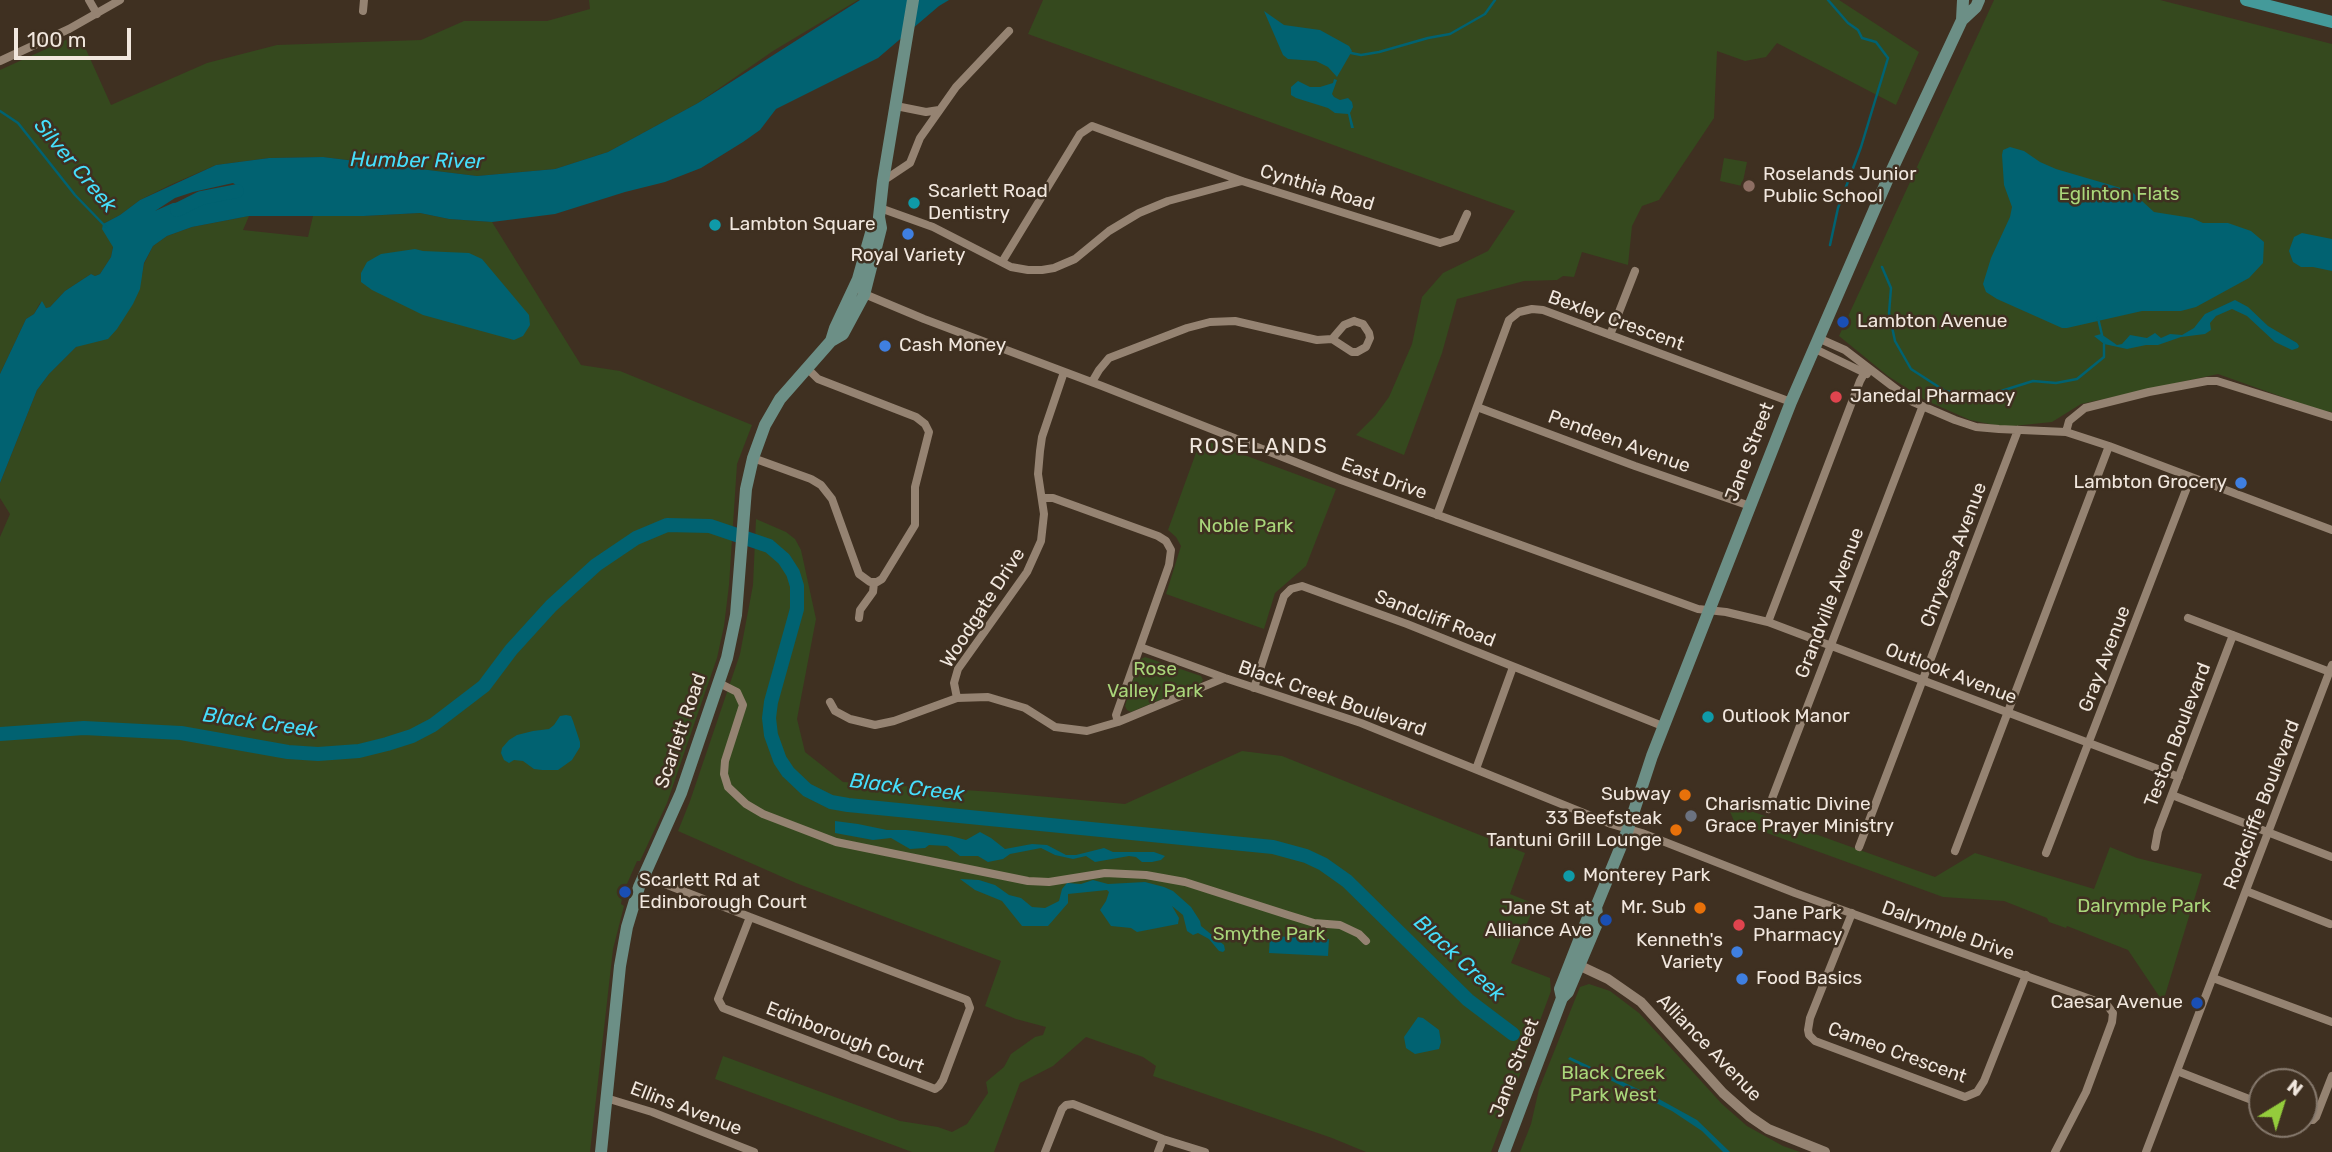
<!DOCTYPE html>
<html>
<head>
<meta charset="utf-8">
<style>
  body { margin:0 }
  #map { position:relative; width:2332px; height:1152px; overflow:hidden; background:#3f3021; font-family:Rubik,sans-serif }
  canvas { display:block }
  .north { position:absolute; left:2248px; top:1068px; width:70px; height:70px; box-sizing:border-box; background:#3f3021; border:2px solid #86796d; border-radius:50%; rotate:38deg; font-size:19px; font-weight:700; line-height:28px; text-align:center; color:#f1e7de }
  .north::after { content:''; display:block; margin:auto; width:24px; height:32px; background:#94cc3c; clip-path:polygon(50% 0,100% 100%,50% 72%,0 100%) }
  .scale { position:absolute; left:14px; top:28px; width:117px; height:32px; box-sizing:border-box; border:4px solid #f1e7de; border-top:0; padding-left:9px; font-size:21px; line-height:24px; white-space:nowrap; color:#f1e7de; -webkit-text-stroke:5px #3f3021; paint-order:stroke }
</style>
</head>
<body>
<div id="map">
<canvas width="2332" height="1152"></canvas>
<div class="north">N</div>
<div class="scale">100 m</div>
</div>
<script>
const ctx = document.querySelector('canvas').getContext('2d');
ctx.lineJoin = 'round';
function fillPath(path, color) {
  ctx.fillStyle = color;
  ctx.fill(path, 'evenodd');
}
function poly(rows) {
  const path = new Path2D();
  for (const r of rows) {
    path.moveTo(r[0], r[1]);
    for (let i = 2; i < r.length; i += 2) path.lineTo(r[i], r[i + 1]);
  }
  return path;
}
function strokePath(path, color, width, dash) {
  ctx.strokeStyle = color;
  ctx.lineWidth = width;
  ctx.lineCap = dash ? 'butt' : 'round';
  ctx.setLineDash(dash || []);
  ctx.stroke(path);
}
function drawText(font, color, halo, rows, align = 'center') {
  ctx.font = font + ' Rubik,sans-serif';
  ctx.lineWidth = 5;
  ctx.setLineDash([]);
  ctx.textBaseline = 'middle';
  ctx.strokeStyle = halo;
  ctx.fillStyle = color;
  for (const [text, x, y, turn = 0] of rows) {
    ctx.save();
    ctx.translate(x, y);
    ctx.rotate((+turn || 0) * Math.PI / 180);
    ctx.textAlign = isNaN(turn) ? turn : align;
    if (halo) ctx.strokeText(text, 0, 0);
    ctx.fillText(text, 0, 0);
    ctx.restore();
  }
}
fillPath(poly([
  [589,0,858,0,773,51,698,103,608,152,555,169,477,176,323,157,269,158,216,165,170,185,140,200,120,215,103,224,113,246,111,257,100,274,95,276,91,274,65,291,50,307,46,308,40,303,34,314,26,319,0,374,0,70,79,34,111,105,207,63,277,45,421,40,464,21,547,21,590,9],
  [1043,0,1839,0,1919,52,1896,105,1777,43,1766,57,1745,61,1717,51,1714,118,1659,200,1642,206,1632,226,1628,265,1582,252,1574,277,1563,276,1557,280,1524,281,1457,299,1442,353,1404,455,1356,435,1375,416,1389,397,1412,344,1422,297,1443,273,1488,251,1515,211,1028,34],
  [1994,0,2160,0,2332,44,2332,412,2319,410,2218,374,2081,404,2052,422,2004,427,1970,420,1925,400,1888,376,1839,336],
  [1724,158,1747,162,1742,186,1720,181],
  [420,213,449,219,492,222,581,365,620,371,752,425,737,464,729,585,724,626,717,658,667,803,640,861,637,861,623,893,621,904,624,906,613,949,590,1152,0,1152,0,537,10,514,0,498,0,483,37,390,49,374,76,347,83,343,99,341,142,275,144,264,153,246,167,236,192,227,249,216,243,230,308,237,313,216,364,216],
  [1201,439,1336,489,1306,566,1275,593,1264,629,1166,594,1181,546,1176,537,1168,530],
  [756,519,786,532,795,539,801,550,816,619,797,719,805,752,843,782,994,792,1125,804,1242,751,1282,756,1525,853,1510,894,1535,904,1511,963,1550,978,1551,991,1491,1152,1366,1152,1332,1138,1153,1076,1156,1066,1143,1057,1086,1037,1053,1066,1020,1083,994,1152,912,1152,715,1079,723,1056,900,1121,938,1127,952,1132,967,1124,988,1093,986,1082,1004,1067,1011,1054,1035,1037,1043,1035,1046,1027,1016,1019,985,1006,1001,961,796,883,678,831,690,801,740,654,753,585],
  [1145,657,1201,676,1203,680,1201,683,1131,712,1127,710,1125,706,1139,660],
  [1726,802,1935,877,1975,853,2094,889,2110,847,2137,858,2202,874,2163,1002,2128,950,2067,926,2066,928,2049,922,2047,918,2004,901,1943,897,1734,821],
  [1589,984,1610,991,1639,1013,1722,1104,1747,1126,1783,1146,1800,1152,1520,1152,1531,1124,1539,1089,1580,987]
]), '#35491e');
fillPath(poly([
  [860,0,949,0,939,6,878,58,776,109,760,130,743,142,701,168,665,182,625,192,555,214,492,222,449,219,420,213,364,216,249,216,192,227,167,236,153,246,144,263,140,289,133,304,117,329,108,339,76,347,49,374,37,390,0,483,0,374,26,319,34,314,42,301,46,308,50,307,65,291,91,274,95,276,100,274,111,257,113,247,102,229,103,224,120,215,140,200,216,165,269,158,323,157,477,176,555,169,608,152,698,103],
  [233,183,236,185,234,187,217,196,200,201,173,203,155,211,175,198,193,192],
  [1264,11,1284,25,1320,30,1349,46,1352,51,1337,77,1328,67,1316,61,1288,59,1283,55],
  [1334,79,1337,80,1332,94,1334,97,1340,100,1348,98,1352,102,1353,107,1350,113,1354,128,1351,128,1348,114,1335,113,1328,108,1296,98,1291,95,1291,87,1298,81,1310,87,1320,87,1333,83],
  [2010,147,2024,151,2040,162,2056,169,2131,191,2154,212,2192,218,2203,223,2228,223,2251,231,2264,242,2263,263,2249,278,2196,307,2181,311,2142,311,2067,328,2062,328,1997,299,1986,292,1983,284,1991,258,2010,217,2012,207,2004,185,2002,155,2003,150],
  [2302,233,2332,239,2332,271,2313,267,2301,267,2293,262,2289,251,2294,237],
  [415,249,423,251,469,253,482,259,529,315,530,325,523,336,514,340,423,315,372,290,361,282,361,273,367,262,381,254],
  [2235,300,2248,307,2268,326,2297,343,2299,346,2298,348,2292,350,2275,342,2247,316,2232,309,2216,316,2210,323,2211,330,2205,334,2181,337,2158,345,2146,345,2127,349,2104,344,2094,336,2101,334,2117,345,2122,344,2130,335,2147,338,2155,333,2161,338,2170,334,2182,335,2194,328,2205,314],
  [566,715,571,716,573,721,580,742,580,747,572,760,558,770,542,770,534,769,523,761,514,760,509,763,504,760,501,753,502,748,509,740,517,735,533,731,549,729,554,725,560,716],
  [835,821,858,824,887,830,906,830,951,836,966,840,980,832,991,838,1005,849,1032,844,1047,845,1066,855,1076,855,1104,848,1113,852,1154,852,1165,856,1161,860,1152,862,1142,862,1136,857,1129,856,1095,862,1086,856,1073,859,1055,855,1041,848,1010,854,1003,859,988,862,978,856,960,856,947,846,929,845,925,848,910,849,891,838,873,840,835,833],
  [960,879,979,880,995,885,1009,895,1021,898,1032,907,1045,908,1059,901,1062,889,1067,883,1081,884,1093,880,1108,884,1145,882,1164,887,1173,891,1191,907,1200,921,1201,926,1224,945,1225,950,1223,952,1219,951,1209,939,1198,933,1193,935,1187,931,1183,915,1172,906,1179,918,1178,924,1137,932,1131,928,1111,926,1100,910,1106,901,1109,892,1107,890,1068,894,1068,903,1048,926,1022,926,1002,901,975,890],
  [1270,936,1329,939,1328,956,1269,953],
  [1418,1017,1423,1018,1439,1030,1441,1042,1439,1049,1415,1054,1406,1048,1404,1037],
  [1570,1057,1659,1099,1697,1120,1730,1152,1723,1152,1702,1131,1672,1111,1568,1059]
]), '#016271');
strokePath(poly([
  [1828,0,1848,23,1858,30,1862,38,1876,42,1888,58,1861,147,1838,208,1830,245],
  [1351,53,1361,55,1379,52,1428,38,1450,34,1485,14,1495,0],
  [0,111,18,123,75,195,106,227],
  [1882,267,1891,288,1889,313,1895,341,1911,369,1945,391,1982,397,2033,381,2056,383,2077,379,2104,357,2104,344],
  [2098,318,2102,335]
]), '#016271', 2.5);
strokePath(poly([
  [177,210,201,198,237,191],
  [0,734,84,728,181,733,288,752,318,754,359,751,387,744,412,736,433,725,484,686,511,650,551,606,596,565,636,538,667,525,710,526,769,546,784,559,793,573,797,586,797,609,771,702,769,718,771,735,780,760,788,772,807,790,831,802,848,805,1273,847,1306,856,1323,864,1347,881,1468,1000,1513,1034]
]), '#016271', 14);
strokePath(poly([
  [89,0,97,14],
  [363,11,364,0],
  [0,61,69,29,120,0],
  [896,106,926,112,939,110],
  [883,181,910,163,920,138,956,87,1009,31],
  [880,208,933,227,1011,267,1028,270,1042,270,1054,268,1075,259,1109,231,1139,213,1168,201,1242,181],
  [1002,262,1080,134,1092,126,1242,181,1440,243,1456,238,1467,214],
  [862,293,924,319,1102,386,1341,480,1698,609,1726,612,1768,622,2179,777],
  [1354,321,1363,324,1369,333,1370,338,1366,347,1357,352,1352,352,1332,339,1344,325,1354,321],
  [1610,335,1635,271],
  [1818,338,1845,350,1913,402,1955,420,1976,427,1999,429,2066,432,2109,446,2332,530],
  [1813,348,1867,374],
  [1092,382,1099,370,1109,358,1187,328,1210,322,1235,321,1317,340,1332,339],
  [1477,407,1635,466,1750,506],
  [2066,432,2069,421,2085,408,2149,392,2207,381,2217,381,2332,417],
  [753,458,811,479,821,485,832,499,859,574,870,582,877,582,882,579,915,525,915,487,929,432,925,424,916,417,818,379,807,368],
  [1042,498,1053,498,1158,536,1166,541,1171,550,1169,565,1116,715,1118,722],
  [1437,515,1509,320,1519,312,1532,309,1543,310,1791,402],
  [859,618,860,610,873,592,874,583],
  [2188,618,2330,672],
  [1768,622,1860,381,1865,372],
  [1140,647,1225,678,1361,723,1611,824,1642,833,1795,893,2107,1005,2113,1013,2112,1022,2086,1092,2055,1152],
  [719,683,737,692,743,705,725,761,724,774,728,787,746,804,763,814,836,842,1028,881,1049,882,1105,873,1146,875,1185,882,1288,915,1314,923,1340,925,1359,934,1366,941],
  [1254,688,1284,596,1291,589,1302,586,1407,624,1665,727],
  [957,698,954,683,958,669,1027,572,1041,541,1044,514,1038,474,1040,451,1042,437,1064,372],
  [830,702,835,711,850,719,875,725,894,721,957,698,988,697,1025,708,1055,727,1087,731,1118,722,1224,678],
  [1476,769,1513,667],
  [2172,795,2332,857],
  [1768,809,1922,408],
  [1859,847,2018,430],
  [2155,847,2158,831,2233,635],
  [1955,851,2109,446],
  [2046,853,2191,477],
  [644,876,750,917,718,999,723,1008,930,1087,935,1089,939,1086,943,1080,970,1008,967,1000,750,917],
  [2246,891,2330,924],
  [1852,913,1810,1018,1808,1030,1809,1035,1815,1041,1965,1097,1977,1092,1984,1081,2026,975],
  [2213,978,2332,1022],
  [2177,1071,2262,1104],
  [606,1098,652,1112,754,1152],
  [2304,1120,2313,1120,2316,1117,2332,1076],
  [1045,1152,1062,1109,1066,1105,1073,1104,1163,1139,1205,1152],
  [1158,1152,1163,1139],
  [2146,1152,2332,665]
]), '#958372', 8);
strokePath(poly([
  [1574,963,1608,979,1641,1002,1723,1093,1749,1116,1768,1129,1825,1152]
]), '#958372', 10);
strokePath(poly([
  [1962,20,1976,7,1979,0],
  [831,341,835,328,858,279,871,233],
  [1562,998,1560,989,1587,920,1596,907,1628,829,1652,756,1791,402,1889,176,1962,20,1963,0],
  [601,1152,620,966,627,927,639,887,681,793,727,658,736,615,746,489,753,458,765,425,780,399,831,341,843,334,864,295,881,228,879,217,883,181,913,0],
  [1504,1152,1562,998,1568,992,1598,921,1596,907]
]), '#6c8f86', 12);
strokePath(poly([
  [2246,0,2332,22]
]), '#449a9a', 12);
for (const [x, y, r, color] of [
  [1749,186,7,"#8d6e63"],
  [914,203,7,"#0f9aa8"],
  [715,225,7,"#0f9aa8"],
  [908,234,7,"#3f7fe0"],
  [1843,322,7,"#1a4fb4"],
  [885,346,7,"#3f7fe0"],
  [1836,397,7,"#e0444e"],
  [2241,483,7,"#3f7fe0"],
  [1708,717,7,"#0f9aa8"],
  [1685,795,7,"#e8710a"],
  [1691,816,7,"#6b7280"],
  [1676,830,7,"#e8710a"],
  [1569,876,7,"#0f9aa8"],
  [625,892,7,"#1a4fb4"],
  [1700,908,7,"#e8710a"],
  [1606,920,7,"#1a4fb4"],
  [1739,925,7,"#e0444e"],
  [1737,952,7,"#3f7fe0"],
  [1742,979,7,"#3f7fe0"],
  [2197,1003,7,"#1a4fb4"]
]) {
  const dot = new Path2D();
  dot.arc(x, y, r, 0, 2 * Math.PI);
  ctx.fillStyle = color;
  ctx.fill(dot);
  strokePath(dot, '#3f3021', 2.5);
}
drawText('19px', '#f1e7de', '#3f3021', [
  ["Roselands Junior",1763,175],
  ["Public School",1763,197],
  ["Scarlett Road",928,192],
  ["Dentistry",928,214],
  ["Lambton Square",729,225],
  ["Royal Variety",908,256,"center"],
  ["Lambton Avenue",1857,322],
  ["Cash Money",899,346],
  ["Janedal Pharmacy",1850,397],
  ["Lambton Grocery",2227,483,"right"],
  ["Outlook Manor",1722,717],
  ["Subway",1671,795,"right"],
  ["Charismatic Divine",1705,805],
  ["Grace Prayer Ministry",1705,827],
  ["33 Beefsteak",1662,819,"right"],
  ["Tantuni Grill Lounge",1662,841,"right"],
  ["Monterey Park",1583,876],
  ["Scarlett Rd at",639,881],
  ["Edinborough Court",639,903],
  ["Mr. Sub",1686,908,"right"],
  ["Jane St at",1592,909,"right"],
  ["Alliance Ave",1592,931,"right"],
  ["Jane Park",1753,914],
  ["Pharmacy",1753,936],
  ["Kenneth's",1723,941,"right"],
  ["Variety",1723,963,"right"],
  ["Food Basics",1756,979],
  ["Caesar Avenue",2183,1003,"right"]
], 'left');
drawText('19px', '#f1e7de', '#3f3021', [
  ["Cynthia Road",1317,188,17],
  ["Bexley Crescent",1616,321,20],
  ["Pendeen Avenue",1619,442,20],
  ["Jane Street",1750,452,-69],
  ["East Drive",1384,479,20],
  ["Chryessa Avenue",1954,555,-69],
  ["Grandville Avenue",1830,603,-69],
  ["Woodgate Drive",983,608,-57],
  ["Sandcliff Road",1435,619,21],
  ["Gray Avenue",2105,659,-69],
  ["Outlook Avenue",1951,674,21],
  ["Black Creek Boulevard",1332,699,19],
  ["Scarlett Road",681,731,-71],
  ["Teston Boulevard",2178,735,-69],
  ["Rockcliffe Boulevard",2262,805,-69],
  ["Dalrymple Drive",1948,931,20],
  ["Edinborough Court",845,1038,21],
  ["Alliance Avenue",1709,1048,46],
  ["Cameo Crescent",1897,1053,20],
  ["Jane Street",1515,1068,-69],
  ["Ellins Avenue",686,1109,21]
]);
drawText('19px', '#a9d67a', '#3f3021', [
  ["Eglinton Flats",2119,195],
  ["Noble Park",1246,527],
  ["Rose",1155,670],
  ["Valley Park",1155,692],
  ["Dalrymple Park",2144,907],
  ["Smythe Park",1269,935],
  ["Black Creek",1613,1074],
  ["Park West",1613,1096]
]);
drawText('italic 21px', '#46defb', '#3f3021', [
  ["Humber River",417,161,1],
  ["Silver Creek",75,166,50],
  ["Black Creek",260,723,8],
  ["Black Creek",907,788,7],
  ["Black Creek",1459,959,43]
]);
ctx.letterSpacing = '2px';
drawText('21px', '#f1e7de', '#3f3021', [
  ["ROSELANDS",1259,447]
]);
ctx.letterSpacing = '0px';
</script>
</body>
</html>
